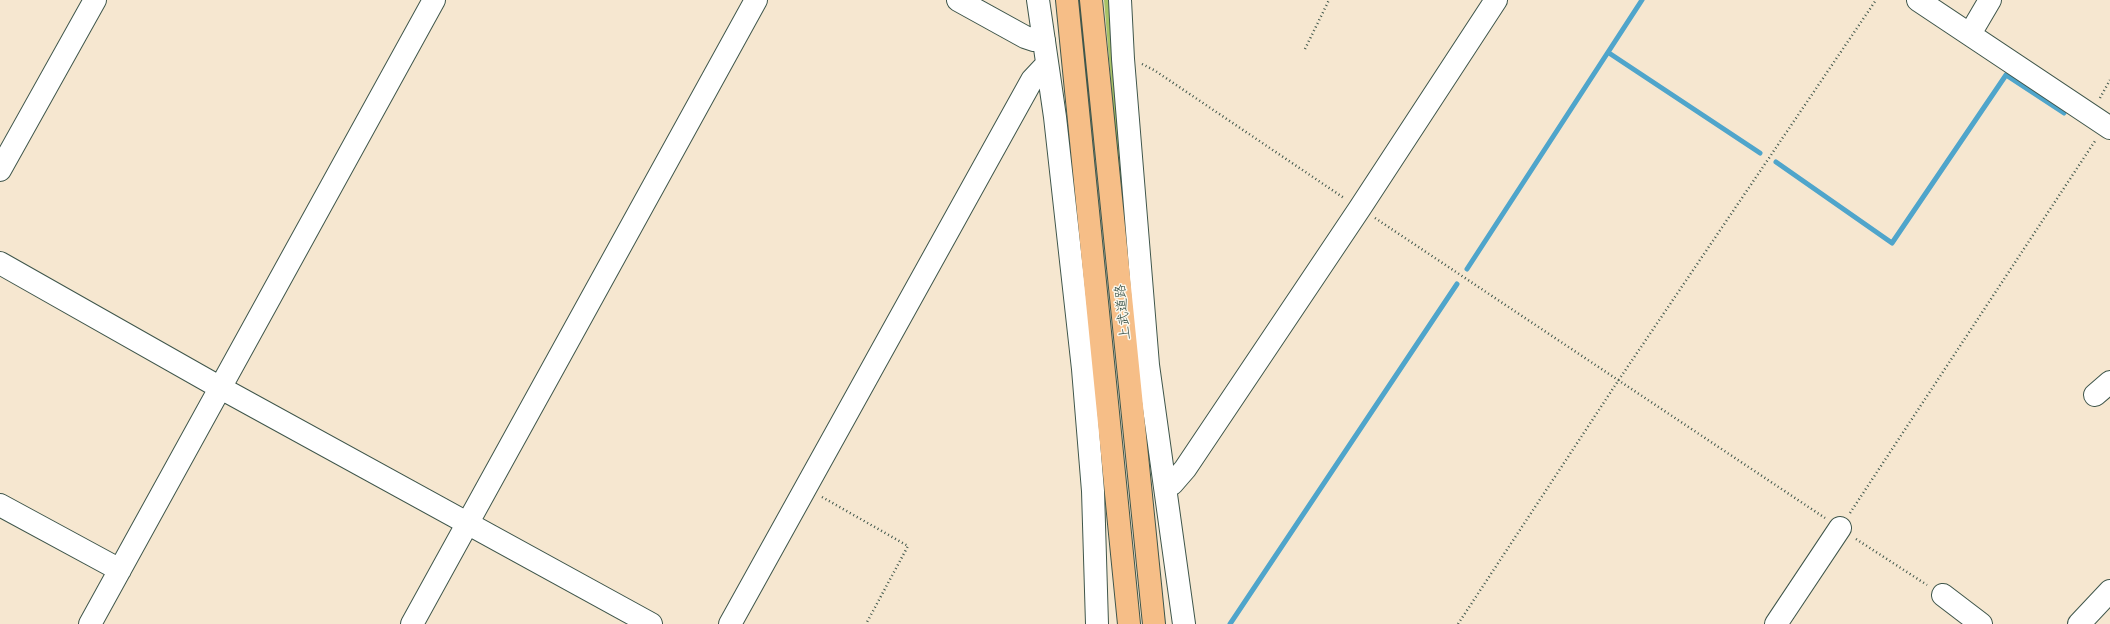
<!DOCTYPE html>
<html>
<head>
<meta charset="utf-8">
<style>
  body { margin:0 }
  canvas { display:block; background:#f6e7d0 }
</style>
</head>
<body>
<canvas width="2110" height="624"></canvas>
<script>
const ctx = document.querySelector('canvas').getContext('2d');
ctx.lineJoin = 'round';
function fillPath(path, color) {
  ctx.fillStyle = color;
  ctx.fill(path, 'evenodd');
}
function poly(rows) {
  const path = new Path2D();
  for (const r of rows) {
    path.moveTo(r[0], r[1]);
    for (let i = 2; i < r.length; i += 2) path.lineTo(r[i], r[i + 1]);
  }
  return path;
}
function strokePath(path, color, width, dash) {
  ctx.strokeStyle = color;
  ctx.lineWidth = width;
  ctx.lineCap = dash ? 'butt' : 'round';
  ctx.setLineDash(dash || []);
  ctx.stroke(path);
}
function drawText(font, color, halo, rows, align = 'center') {
  ctx.font = font + ' "Comic Neue","Klee One",sans-serif';
  ctx.lineWidth = 3;
  ctx.setLineDash([]);
  ctx.textBaseline = 'middle';
  ctx.strokeStyle = halo;
  ctx.fillStyle = color;
  for (const [text, x, y, turn = 0] of rows) {
    ctx.save();
    ctx.translate(x, y);
    ctx.rotate((+turn || 0) * Math.PI / 180);
    ctx.textAlign = isNaN(turn) ? turn : align;
    if (halo) ctx.strokeText(text, 0, 0);
    ctx.fillText(text, 0, 0);
    ctx.restore();
  }
}
fillPath(poly([
  [1104,0,1114,0,1128,255,1117,152]
]), '#a9c368');
strokePath(poly([
  [1609,53,1760,153],
  [1776,162,1892,243,2006,75,2064,113],
  [1467,269,1642,0],
  [1230,624,1457,284]
]), '#4fa5cb', 5);
const minor = poly([
  [958,0,1025,37,1034,40,1044,40],
  [1038,0,1055,117,1083,369,1093,491,1097,624],
  [1120,0,1123,59,1148,365,1184,624],
  [1918,0,2110,128],
  [1970,34,1990,0],
  [0,170,95,0],
  [0,263,219,387,651,624],
  [2095,395,2110,382],
  [1165,486,1172,484,1185,469,1360,208,1496,0],
  [0,505,120,570],
  [1943,595,1981,624],
  [90,624,434,0],
  [412,624,756,0],
  [730,624,1032,80,1047,64],
  [1776,624,1840,528],
  [2079,624,2110,591]
]);
const highway = poly([
  [1067,0,1129,624],
  [1091,0,1154,624]
]);
strokePath(minor, '#3f564b', 24);
strokePath(highway, '#3f564b', 24);
strokePath(poly([
  [1305,49,1329,0],
  [1142,64,1154,70,1344,198],
  [2100,98,2110,80],
  [1375,218,1825,518],
  [822,497,908,546,866,624],
  [1850,513,2095,141],
  [1856,539,1927,585],
  [1458,624,1618,381,1876,0]
]), '#3f564b', 2.5, [1, 3]);
strokePath(minor, '#fff', 22);
strokePath(highway, '#f6be87', 22);
drawText('14px', '#1f3d34', '#fbf7ec', [
  ["上武道路",1123,312,-96]
]);
</script>
</body>
</html>
